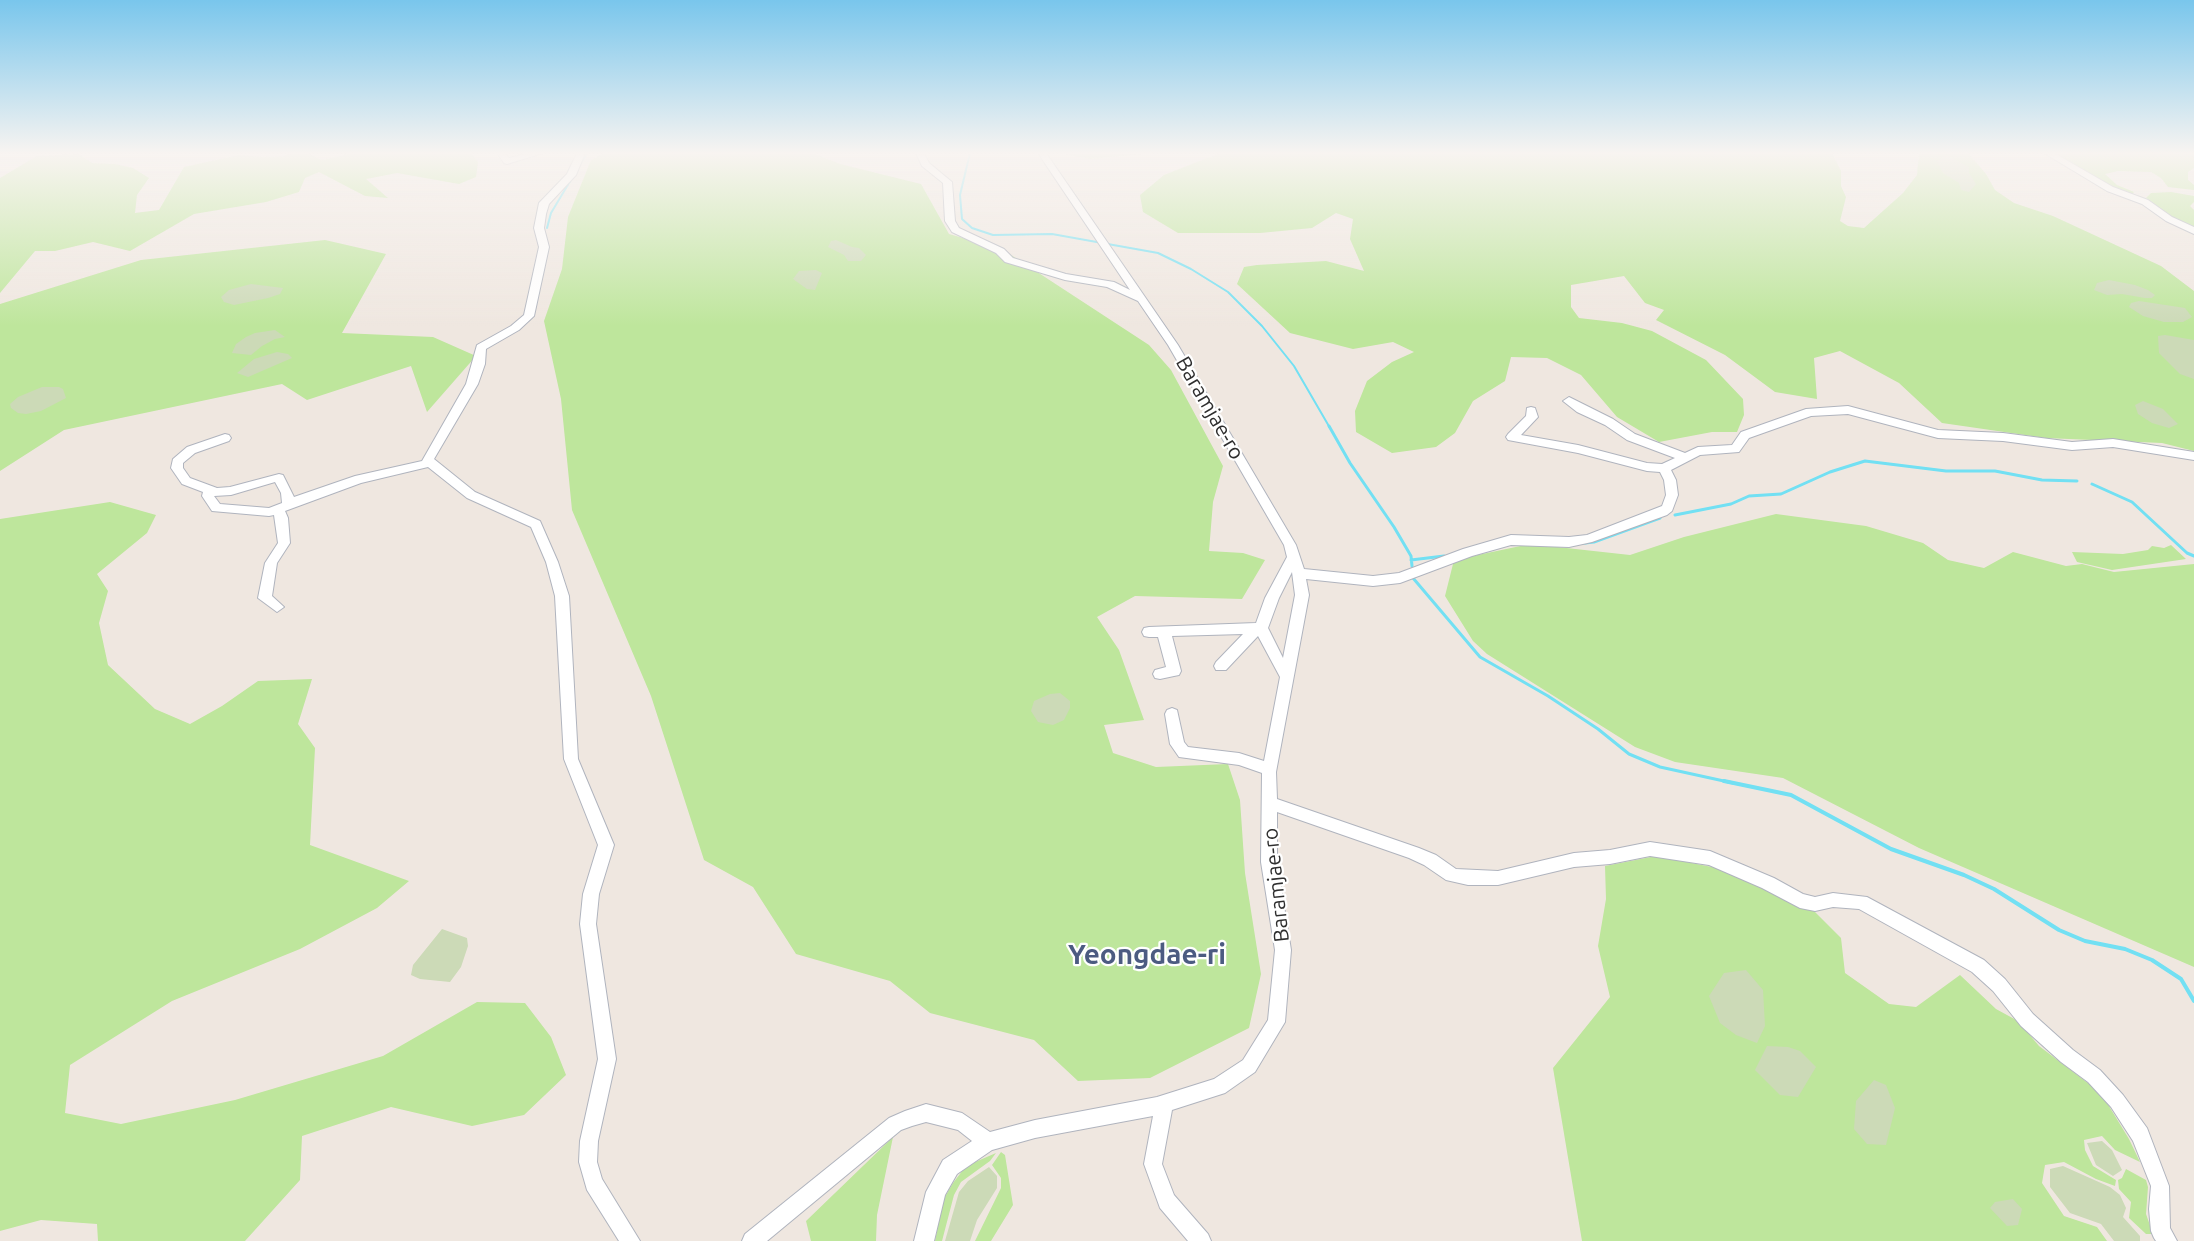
<!DOCTYPE html>
<html>
<head>
<meta charset="utf-8">
<style>
  body { margin:0 }
  canvas { display:block; background:#efe7e0 }
</style>
</head>
<body>
<canvas width="2194" height="1241"></canvas>
<script>
const ctx = document.querySelector('canvas').getContext('2d');
ctx.lineJoin = 'round';
function fillPath(path, color) {
  ctx.fillStyle = color;
  ctx.fill(path, 'evenodd');
}
function poly(rows) {
  const path = new Path2D();
  for (const r of rows) {
    path.moveTo(r[0], r[1]);
    for (let i = 2; i < r.length; i += 2) path.lineTo(r[i], r[i + 1]);
  }
  return path;
}
function strokePath(path, color, width, dash) {
  ctx.strokeStyle = color;
  ctx.lineWidth = width;
  ctx.lineCap = dash ? 'butt' : 'round';
  ctx.setLineDash(dash || []);
  ctx.stroke(path);
}
function drawText(font, color, halo, rows, align = 'center') {
  ctx.font = font + ' Ubuntu,sans-serif';
  ctx.lineWidth = 4.5;
  ctx.setLineDash([]);
  ctx.textBaseline = 'middle';
  ctx.strokeStyle = halo;
  ctx.fillStyle = color;
  for (const [text, x, y, turn = 0] of rows) {
    ctx.save();
    ctx.translate(x, y);
    ctx.rotate((+turn || 0) * Math.PI / 180);
    ctx.textAlign = isNaN(turn) ? turn : align;
    if (halo) ctx.strokeText(text, 0, 0);
    ctx.fillText(text, 0, 0);
    ctx.restore();
  }
}
fillPath(poly([
  [290,153,307,153,322,160,352,153,471,153,478,162,476,177,459,184,397,173,366,179,388,198,365,196,319,172,305,178,299,192,266,202,194,214,130,251,93,242,55,251,35,251,0,293,0,178,37,156,79,154,92,163,115,164,133,168,149,178,137,195,135,213,159,210,184,167,239,155,265,157,285,156],
  [604,153,813,153,840,164,921,184,949,234,1002,249,1149,345,1171,370,1223,466,1213,502,1209,551,1243,553,1265,560,1242,599,1135,596,1097,617,1119,650,1144,720,1104,725,1113,753,1156,767,1228,764,1240,800,1245,873,1261,974,1249,1028,1150,1078,1078,1081,1034,1040,930,1013,890,981,796,954,753,887,704,860,651,696,572,510,561,399,544,321,562,269,568,217,591,160],
  [1060,153,1154,153,1090,159],
  [1220,153,1832,153,1841,171,1841,186,1846,197,1840,221,1848,226,1864,228,1903,193,1917,175,1919,153,1968,153,1986,174,1995,190,2014,203,2053,216,2161,266,2194,291,2194,451,2162,443,2046,438,1942,423,1899,383,1840,351,1814,358,1817,399,1775,392,1725,355,1656,320,1664,310,1645,303,1624,276,1571,285,1571,307,1579,318,1622,323,1652,331,1706,360,1743,399,1744,415,1737,432,1712,432,1659,442,1617,417,1581,375,1547,358,1511,357,1505,381,1473,401,1455,433,1436,447,1392,453,1356,432,1355,411,1367,381,1392,362,1414,352,1393,342,1353,349,1290,333,1237,284,1244,267,1257,265,1326,261,1364,271,1350,239,1353,219,1336,213,1312,228,1260,233,1178,233,1143,212,1140,195,1164,175],
  [2052,153,2194,153,2194,168,2188,172,2188,180,2194,185,2194,190,2168,187,2161,178,2151,172,2118,171,2105,174,2117,185,2134,192,2132,194,2109,187],
  [2171,192,2194,196,2194,202,2190,206,2194,210,2194,229,2176,220,2146,198,2151,193],
  [325,240,386,254,342,333,433,337,476,356,427,412,411,366,307,400,282,384,64,430,0,471,0,304,141,260],
  [110,502,156,515,147,533,97,574,108,591,99,623,108,665,155,709,190,724,222,706,258,681,312,679,298,724,315,748,310,845,409,881,377,908,300,949,172,1001,70,1065,65,1113,121,1124,235,1100,383,1056,477,1002,525,1003,551,1037,566,1075,524,1115,472,1126,391,1107,302,1136,300,1180,245,1241,98,1241,97,1224,41,1220,0,1231,0,519],
  [1776,514,1866,526,1923,543,1948,560,1984,568,2013,552,2066,566,2082,564,2114,572,2194,564,2194,967,1919,848,1783,778,1675,762,1635,747,1487,654,1473,641,1445,596,1454,560,1530,544,1630,555,1684,537],
  [2171,545,2186,559,2112,570,2077,562,2072,552,2123,554,2148,550,2152,546,2164,548],
  [1656,856,1717,868,1812,909,1841,938,1845,973,1889,1004,1916,1007,1960,975,1996,1009,2018,1021,2039,1046,2101,1093,2129,1139,2140,1162,2115,1150,2102,1136,2084,1140,2085,1150,2093,1166,2116,1180,2115,1186,2096,1179,2064,1162,2045,1165,2042,1183,2064,1216,2097,1227,2107,1241,1582,1241,1553,1068,1610,997,1598,946,1606,899,1605,866],
  [893,1137,877,1215,876,1241,811,1241,806,1221],
  [1001,1152,1005,1155,1013,1205,991,1241,975,1241,1001,1188,1001,1178,992,1165],
  [996,1153,990,1161,961,1182,954,1195,942,1241,935,1241,943,1200,953,1183,966,1166],
  [2126,1169,2146,1180,2148,1187,2146,1214,2153,1234,2146,1234,2129,1218,2131,1202,2119,1189,2118,1180,2122,1178]
]), '#bee69c');
fillPath(poly([
  [1946,155,1969,167,1969,173,1976,184,1969,192,1961,190,1959,183,1943,173,1937,161],
  [836,240,852,247,859,248,866,255,861,261,848,261,844,255,828,247,831,241],
  [816,270,822,273,815,290,807,289,793,279,799,271],
  [2109,280,2135,285,2148,290,2155,295,2152,298,2145,298,2122,294,2107,295,2094,290,2097,283],
  [251,284,283,288,280,294,268,298,234,305,224,302,221,297,229,290],
  [2139,301,2185,308,2192,317,2183,322,2164,322,2143,316,2129,307,2131,303],
  [275,330,285,337,275,339,262,346,251,355,232,353,236,344,246,337,255,333],
  [2165,335,2194,340,2194,379,2180,374,2159,353,2158,336],
  [277,352,288,354,292,358,248,377,237,373,254,359],
  [42,387,59,387,63,389,66,398,41,411,26,414,18,413,11,408,10,404,18,397],
  [2143,401,2163,409,2178,424,2169,428,2152,423,2138,414,2135,405],
  [1060,693,1070,701,1070,708,1064,720,1053,725,1038,722,1031,711,1034,701,1050,694],
  [442,929,467,938,468,946,461,967,450,982,420,979,411,975,413,965],
  [1746,970,1763,990,1765,1026,1757,1043,1736,1035,1720,1023,1709,996,1724,973],
  [1767,1046,1788,1047,1800,1051,1816,1067,1798,1097,1780,1095,1755,1070],
  [1874,1080,1886,1085,1895,1108,1886,1145,1867,1144,1854,1129,1856,1101],
  [2102,1141,2112,1150,2122,1170,2113,1176,2096,1165,2087,1143],
  [2063,1166,2110,1187,2120,1195,2126,1208,2123,1217,2140,1236,2140,1241,2114,1241,2101,1224,2070,1213,2050,1187,2050,1169],
  [989,1167,997,1176,997,1188,977,1220,970,1241,945,1241,959,1192,968,1181],
  [2013,1199,2022,1209,2018,1225,2007,1226,1990,1208,1995,1202]
]), '#ccdab7');
strokePath(poly([
  [970,153,960,195,962,219,972,228,993,235,1052,234,1158,253,1191,269,1228,292,1262,326,1294,366,1330,428],
  [547,228,551,213,587,153]
]), '#72e0f3', 2);
strokePath(poly([
  [1329,426,1350,463,1394,527,1411,556,1412,566],
  [2092,484,2132,502,2187,553,2194,556],
  [1675,515,1731,504,1749,496,1781,494,1830,472,1865,461,1946,471,1995,471,2042,480,2077,481],
  [1585,543,1594,542,1660,518],
  [1411,560,1444,556],
  [1413,578,1480,657,1548,696,1598,729,1629,754,1660,767,1733,783]
]), '#72e0f3', 3);
strokePath(poly([
  [1724,781,1791,795,1891,849,1964,875,1994,889,2059,930,2085,941,2125,949,2152,960,2181,979,2194,1001]
]), '#72e0f3', 4);
const minor = poly([
  [497,153,505,153,509,158,530,153,543,153,507,164,504,163,497,153],
  [577,153,585,153,576,175,549,204,546,214,544,228,549,247,534,316,519,330,486,349,485,364,478,384,434,459,475,492,540,521,558,562,569,596,578,759,614,845,599,894,596,924,616,1059,598,1141,597,1162,602,1179,640,1241,619,1241,587,1190,579,1162,580,1141,598,1059,580,924,583,894,598,845,564,759,555,596,546,562,531,527,467,498,428,467,361,483,285,511,288,518,290,543,277,563,272,596,284,607,277,612,258,598,265,563,278,543,274,515,269,516,212,511,202,496,203,492,182,484,171,468,173,459,187,447,225,434,229,435,231,438,229,441,195,453,183,463,183,468,190,478,217,488,230,487,279,474,283,475,294,497,355,476,422,461,466,384,477,345,511,326,524,315,539,247,534,228,539,203,567,174,577,153],
  [275,482,281,493,282,503,269,508,220,504,214,496,231,495,275,482],
  [916,153,924,153,929,163,952,182,955,221,959,228,1004,249,1013,258,1066,274,1114,282,1130,290,1038,153,1046,153,1178,345,1296,545,1304,569,1373,576,1399,573,1463,549,1511,535,1569,537,1587,535,1662,506,1666,495,1664,480,1660,472,1647,471,1578,453,1508,440,1506,437,1508,434,1526,416,1527,408,1531,407,1535,408,1538,417,1521,435,1578,445,1647,463,1662,464,1675,458,1627,440,1605,425,1577,412,1563,401,1569,397,1613,419,1635,434,1685,453,1698,447,1732,445,1741,432,1806,409,1848,406,1938,430,2003,433,2072,442,2113,439,2194,452,2194,460,2113,447,2072,450,2003,441,1938,438,1848,414,1811,416,1749,438,1739,452,1700,455,1671,470,1676,480,1678,495,1672,511,1667,515,1592,542,1569,547,1511,545,1472,556,1400,583,1373,586,1306,579,1309,595,1276,772,1277,799,1419,848,1436,855,1456,869,1498,871,1574,853,1610,850,1650,842,1710,851,1774,878,1803,894,1815,897,1833,893,1867,897,1984,960,2005,979,2033,1014,2073,1050,2100,1070,2123,1095,2147,1128,2169,1186,2170,1228,2177,1241,2156,1241,2154,1238,2151,1231,2149,1209,2151,1186,2133,1141,2111,1107,2088,1082,2061,1062,2021,1026,1993,991,1972,972,1859,909,1833,907,1815,911,1800,908,1762,888,1709,865,1650,856,1610,864,1574,867,1498,885,1468,885,1446,880,1424,865,1409,858,1277,812,1277,862,1291,950,1285,1022,1255,1072,1225,1093,1172,1110,1162,1164,1174,1195,1208,1234,1211,1241,1188,1241,1160,1208,1144,1164,1153,1116,1035,1138,992,1150,957,1174,945,1195,934,1241,914,1241,926,1192,943,1160,972,1141,958,1130,926,1122,912,1126,901,1130,767,1241,742,1241,745,1234,889,1118,905,1111,926,1104,962,1113,990,1132,1035,1120,1157,1097,1214,1079,1243,1060,1268,1020,1275,950,1261,862,1262,773,1239,765,1179,757,1170,744,1165,714,1167,710,1172,708,1177,710,1184,742,1188,747,1239,753,1264,761,1280,677,1258,636,1226,670,1216,670,1214,666,1216,662,1243,634,1172,636,1181,671,1179,675,1174,676,1160,679,1155,678,1153,674,1155,670,1166,667,1158,637,1149,637,1144,636,1142,632,1144,628,1149,627,1256,623,1265,598,1287,557,1284,545,1168,345,1138,301,1107,287,1065,280,1005,262,996,253,952,232,945,221,943,183,922,166,916,153],
  [1292,572,1295,595,1283,658,1268,628,1279,598,1292,572],
  [2044,153,2054,153,2113,187,2148,200,2172,217,2194,227,2194,234,2166,221,2142,204,2107,191,2044,153]
]);
strokePath(minor, '#b0b4be', 2);
fillPath(minor, '#fff');
const sky = ctx.createLinearGradient(0, 0, 0, 326);
sky.addColorStop(0, '#79c6ec');
sky.addColorStop(0.47, '#f8f4f1');
sky.addColorStop(1, '#f8f4f100');
ctx.fillStyle = sky;
ctx.fillRect(0, 0, 2194, 326);
drawText('21px', '#2e2e2e', '#fff', [
  ["Baramjae-ro",1210,408,60],
  ["Baramjae-ro",1276,885,-96]
]);
drawText('bold 28px', '#4c5b81', '#fff', [
  ["Yeongdae-ri",1147,955]
]);
</script>
</body>
</html>
